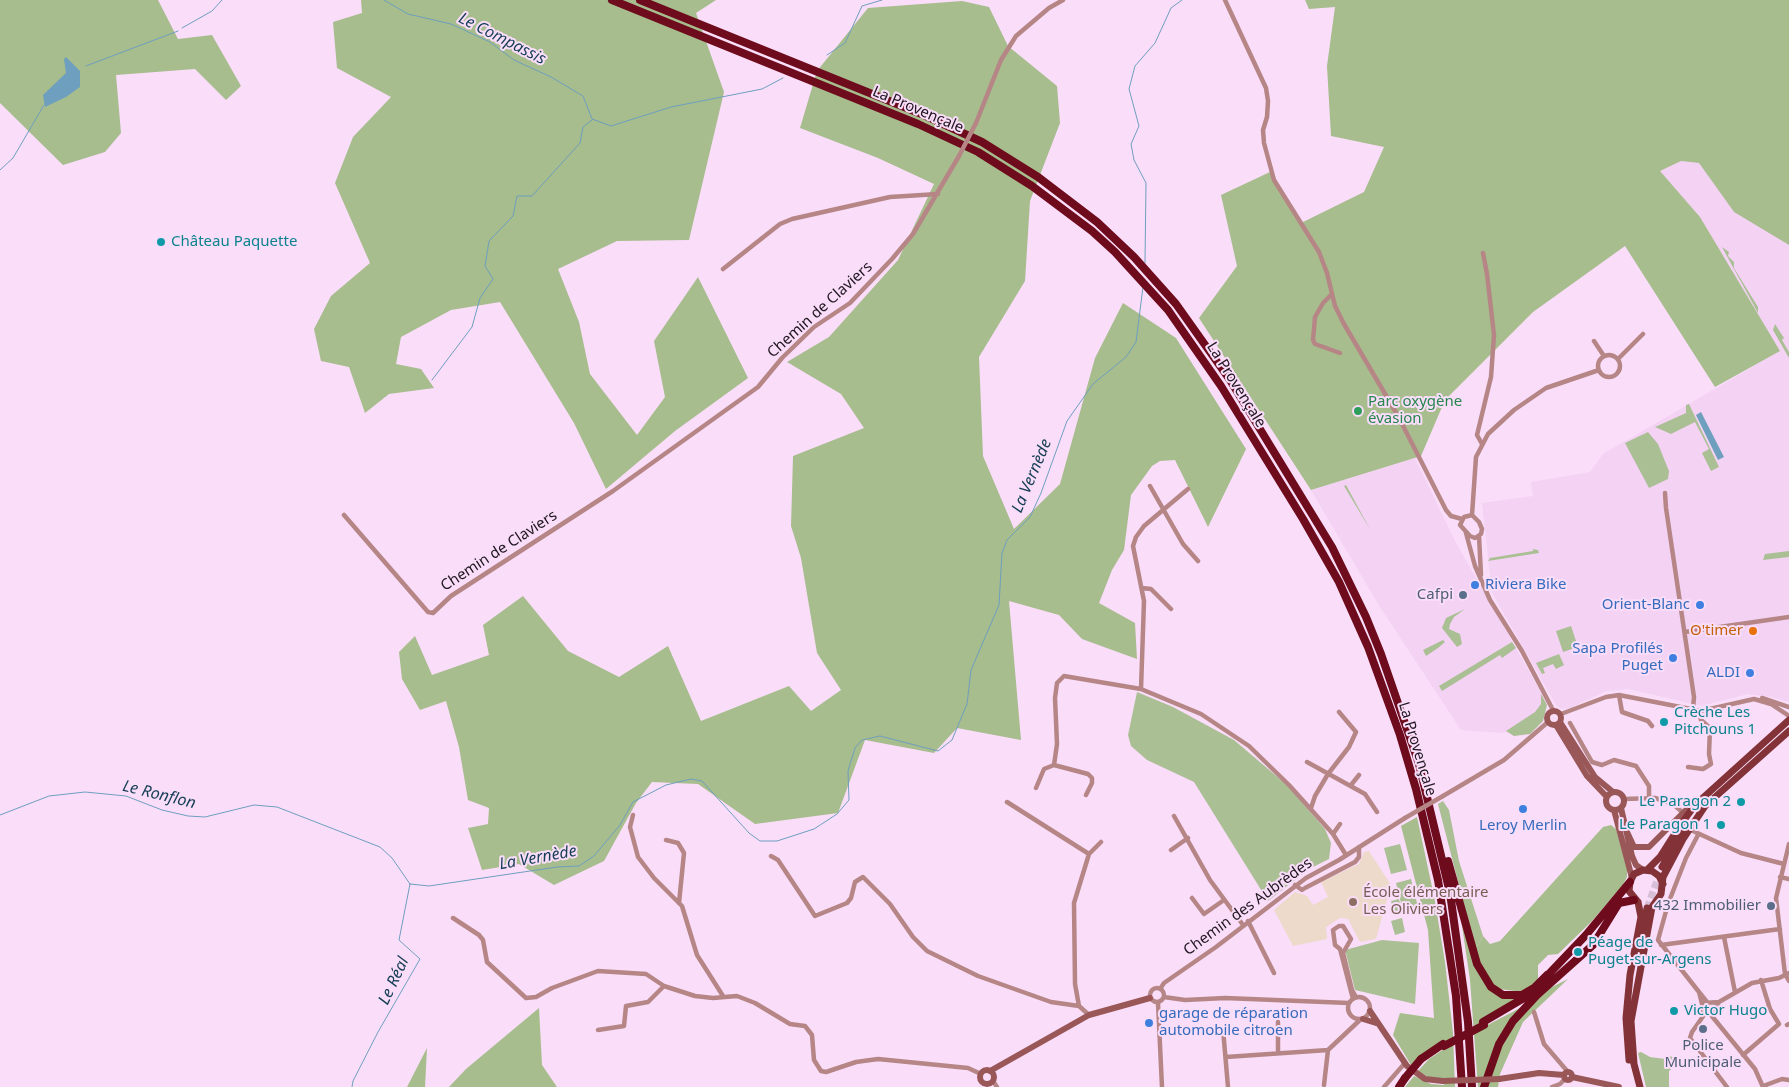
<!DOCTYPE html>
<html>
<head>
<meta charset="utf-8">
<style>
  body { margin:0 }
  canvas { display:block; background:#f9ddf9 }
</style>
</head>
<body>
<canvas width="1789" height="1087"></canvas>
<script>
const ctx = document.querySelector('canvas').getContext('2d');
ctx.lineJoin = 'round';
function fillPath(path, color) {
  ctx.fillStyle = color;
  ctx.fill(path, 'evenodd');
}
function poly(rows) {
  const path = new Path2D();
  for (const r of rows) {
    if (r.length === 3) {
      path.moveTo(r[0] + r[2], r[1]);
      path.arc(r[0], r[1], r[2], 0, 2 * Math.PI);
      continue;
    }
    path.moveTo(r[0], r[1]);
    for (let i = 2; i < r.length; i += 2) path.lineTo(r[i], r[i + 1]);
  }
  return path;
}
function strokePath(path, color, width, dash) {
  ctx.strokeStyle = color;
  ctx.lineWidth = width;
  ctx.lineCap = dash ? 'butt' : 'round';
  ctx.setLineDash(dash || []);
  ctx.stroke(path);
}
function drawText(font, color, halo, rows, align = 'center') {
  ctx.font = font + ' "Noto Sans",sans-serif';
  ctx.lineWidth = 4;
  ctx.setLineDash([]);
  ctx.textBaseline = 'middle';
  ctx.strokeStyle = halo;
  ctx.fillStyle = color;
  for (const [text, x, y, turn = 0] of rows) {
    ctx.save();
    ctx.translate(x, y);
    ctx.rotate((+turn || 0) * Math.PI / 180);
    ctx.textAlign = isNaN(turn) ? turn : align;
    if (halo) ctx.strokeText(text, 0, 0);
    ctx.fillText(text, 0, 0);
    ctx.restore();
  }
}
fillPath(poly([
  [1681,161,1699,163,1734,212,1789,245,1789,702,1771,697,1748,694,1701,706,1629,689,1606,691,1570,708,1561,709,1556,705,1492,593,1482,503,1533,496,1531,482,1590,472,1603,454,1780,351,1700,217,1660,171],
  [1415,458,1455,541,1547,703,1530,723,1503,733,1461,730,1378,604,1311,490]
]), '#f4d2f4');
fillPath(poly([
  [1369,851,1391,885,1376,939,1360,942,1348,919,1340,918,1326,927,1327,939,1293,946,1274,910,1295,892,1307,896,1313,905,1328,897,1321,882,1359,864,1364,852]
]), '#eddaca');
fillPath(poly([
  [1722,247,1729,252,1728,256,1734,262,1734,268,1758,307,1758,313],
  [1775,324,1784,338,1782,340,1789,352,1789,358,1773,330],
  [1689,404,1719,467,1711,471,1702,453,1709,449,1695,422,1671,434,1655,427,1686,413,1686,405],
  [1648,432,1658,444,1669,471,1668,479,1649,488,1625,443],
  [1346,485,1371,531,1344,486],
  [1533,549,1538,550,1539,553,1488,561,1490,558,1533,551],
  [1789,551,1789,557,1763,560,1765,554],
  [1465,609,1454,617,1450,624,1449,629,1460,634,1462,644,1457,647,1442,628,1446,618],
  [1571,626,1578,647,1563,652,1556,631],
  [1443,640,1445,642,1438,648,1426,656,1423,650],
  [1512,642,1516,648,1502,658,1500,655,1442,691,1439,686],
  [1559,654,1564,665,1556,669,1553,664,1543,668,1545,673,1542,674,1536,663],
  [1137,692,1173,707,1234,740,1287,785,1325,829,1331,843,1329,859,1309,869,1268,901,1194,782,1147,760,1131,746,1128,735],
  [1541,694,1547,705,1543,721,1530,734,1514,736,1506,731,1535,712,1541,704],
  [1443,801,1449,810,1459,861,1483,936,1477,947,1477,955,1438,804],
  [1400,844,1407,870,1391,874,1384,848],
  [1411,879,1418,907,1403,911,1396,883],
  [1399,899,1402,912,1395,915,1391,901],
  [1402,918,1405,932,1395,935,1391,921],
  [1382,940,1419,943,1415,1004,1355,990,1345,950],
  [1641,1052,1650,1057,1665,1059,1670,1056,1674,1058,1675,1066,1669,1071,1669,1087,1646,1087,1638,1053]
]), '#abbf95');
fillPath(poly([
  [0,0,158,0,178,39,212,35,241,86,226,100,195,69,116,75,121,133,105,152,63,165,0,103],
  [361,0,716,0,696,13,724,92,689,240,617,241,558,269,579,322,590,374,637,435,665,397,654,341,698,277,748,378,675,431,606,489,574,423,500,302,451,310,401,337,396,364,421,369,434,388,389,394,365,413,349,367,321,361,314,329,331,296,370,263,335,183,353,137,391,97,337,68,333,22,362,13],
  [1305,0,1789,0,1789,245,1734,212,1699,163,1681,161,1660,171,1700,217,1780,351,1715,387,1625,246,1533,312,1445,400,1421,456,1311,490,1199,318,1237,266,1221,195,1270,172,1301,223,1364,192,1384,147,1331,136,1327,66,1335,7,1309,9],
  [962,1,989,7,1008,46,1057,86,1060,123,1030,201,1025,281,979,357,983,456,1014,529,1060,484,1095,358,1123,303,1176,338,1246,449,1208,527,1175,460,1160,461,1152,466,1131,495,1124,550,1112,570,1099,603,1135,623,1137,659,1082,639,1059,615,1009,601,1021,740,957,728,934,753,865,740,838,813,755,824,698,784,652,782,636,803,604,861,554,885,519,864,482,870,468,828,488,824,489,808,468,800,459,747,446,701,420,710,402,679,399,652,415,636,432,675,489,655,483,625,523,596,568,651,619,677,668,646,701,721,789,686,811,711,841,690,817,653,801,558,791,526,793,456,864,428,841,394,787,362,829,337,898,260,934,184,878,158,800,128,817,71,868,8],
  [1417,817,1434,896,1445,962,1453,1033,1455,1087,1405,1087,1414,1076,1431,1084,1444,1085,1444,1079,1428,1077,1418,1071,1429,1059,1444,1049,1424,1054,1411,1065,1393,1035,1400,1013,1434,1018,1428,930,1401,826],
  [1611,825,1616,829,1627,869,1627,877,1623,885,1592,921,1558,954,1548,955,1538,965,1538,981,1523,992,1499,989,1487,978,1477,955,1477,947,1483,936,1490,944,1500,941,1603,827],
  [1461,919,1479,973,1486,985,1521,998,1479,1022,1480,1029,1520,1008,1482,1087,1478,1087,1470,980],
  [1568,979,1523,1022,1500,1074,1498,1087,1486,1087,1505,1037,1523,1013,1550,988],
  [539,1008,542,1065,557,1087,449,1087,466,1069],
  [427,1048,425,1087,407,1087]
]), '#a7bd8d');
fillPath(poly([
  [66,57,80,71,80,87,66,97,45,107,43,95,66,73,64,59],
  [1701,412,1724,457,1718,460,1696,415]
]), '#6e9fbe');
strokePath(poly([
  [384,0,408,14,451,24,490,42,514,60,551,77,583,96,592,119,611,126,671,107,762,89,783,78],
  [182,28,212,11,222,0],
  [827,55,845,43,862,6,882,0],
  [86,66,178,31],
  [0,170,13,158,44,105],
  [1145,263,1146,183,1134,160,1131,144,1139,126,1129,89,1135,66,1155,43,1171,8,1182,0],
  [432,380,472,327,480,298,493,279,485,266,489,241,513,216,517,196,532,196,580,143,583,127,592,120],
  [0,815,49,796,85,792,126,796,162,810,188,816,205,817,254,805,277,807,380,847,392,858,410,884],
  [410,884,429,886,557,867,579,866,594,856,620,825,633,802,666,785,691,779,702,781,749,833,760,841,777,841,814,829,837,814,849,800,848,771,855,748,862,740,880,736,938,751,952,740,967,704,971,670,999,605,1002,553,1007,540,1030,517,1041,493,1067,421,1093,384,1126,357,1136,342,1143,287],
  [352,1087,353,1081,378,1032,420,959,399,940,410,884]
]), '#6e9fbe', 1);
strokePath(poly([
  [1647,908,1662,867]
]), '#d8bfd8', 7, [7, 3.5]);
strokePath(poly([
  [1225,0,1266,88,1268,101,1267,117,1263,130,1264,143,1274,180,1319,252,1327,273,1335,306,1344,324,1398,416,1446,510,1451,516,1462,519],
  [976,123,1001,60,1016,36,1049,8,1063,0],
  [723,269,780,224,792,219,890,197,938,194],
  [1332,294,1323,303,1315,317,1313,340,1315,344,1340,353],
  [1594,341,1604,356],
  [1609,366,11],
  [1618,359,1643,334],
  [1482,444,1477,435,1491,377,1494,335,1487,274,1483,253],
  [1150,486,1183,544,1198,561],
  [1665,493,1666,508,1694,697,1693,709],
  [344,515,428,612,433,613,451,596,613,491,758,387,782,358,814,327,850,303,892,259,913,234,959,156],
  [1472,515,1476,457,1488,434,1514,410,1546,388,1599,370],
  [1472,515,1479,522,1482,529,1481,534,1475,538,1470,536,1460,525,1464,517,1472,515],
  [1466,533,1475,566,1490,600,1522,651,1553,710],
  [1479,536,1481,575],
  [1142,588,1151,589,1171,609],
  [1685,632,1789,617],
  [1141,689,1144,601,1133,546,1136,537,1144,526,1188,489],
  [1619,695,1622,712,1648,721,1652,726],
  [1762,698,1789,707],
  [1561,714,1606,697,1619,695,1701,711,1754,699,1771,704,1789,716],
  [1570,723,1592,762,1602,765,1614,760,1636,766,1649,786,1649,797],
  [1307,762,1365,794,1377,812],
  [1688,767,1703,769,1711,764,1709,754,1710,728,1701,720,1699,710],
  [1351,785,1359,775],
  [1036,788,1044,769,1054,765],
  [1086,795,1092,783,1092,778,1088,774,1054,765,1057,744,1055,698,1057,683,1064,676,1141,689,1201,714,1249,746,1289,785,1333,834,1346,855],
  [1443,796,1504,760,1548,722],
  [1624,799,1655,798,1673,804,1681,811],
  [1007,802,1089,854],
  [1311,808,1315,796,1328,774,1349,747,1356,732,1339,712],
  [633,815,630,827,638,857,654,878,682,906,697,955,723,996],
  [1174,816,1210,880,1243,925],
  [1693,831,1741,853,1784,864],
  [1333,834,1340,824],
  [1698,835,1686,858,1668,904,1658,940,1699,992],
  [666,840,678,843,684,853,679,903],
  [1789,844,1776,898,1785,974,1789,981],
  [1171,850,1188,838],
  [771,856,778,860,815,916,847,903,851,898,855,882,863,877,890,904,913,937,927,951,978,976,1051,1002,1079,1006,1089,1015],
  [1780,877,1789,879],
  [1295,885,1302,890,1305,888,1355,862,1359,857,1359,847],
  [1192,898,1204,914,1224,900],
  [453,918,479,935,483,940,487,962,526,998,536,997,552,988,598,971,646,974,664,986,695,996,713,998,737,996,755,1003,790,1024,805,1026,812,1035,814,1060,821,1071,826,1072,856,1062,878,1059,968,1068,981,1074],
  [1248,921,1274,973],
  [1724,937,1735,992],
  [1661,945,1780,929],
  [1157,995,7],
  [1160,989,1164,983,1216,947,1306,878,1339,860,1405,818],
  [1359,1008,11],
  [1164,997,1185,1000,1225,998,1349,1003],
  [1353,999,1340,949,1335,945,1333,930,1339,926,1343,926,1351,939,1343,953,1352,990,1356,997],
  [1158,1003,1162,1087],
  [1702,1004,1699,992,1707,1002],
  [1079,1006,1075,984,1074,903,1089,854,1101,842],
  [1534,1012,1544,1044,1568,1072],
  [1704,1015,1700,1010,1704,1003,1719,1002,1752,983,1779,978,1789,973],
  [1704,1015,1692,1032,1690,1038,1727,1087],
  [1711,1015,1755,1069,1763,1087],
  [1711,1015,1719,1002],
  [1787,1025,1789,1024],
  [1223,1029,1228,1087],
  [598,1030,624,1026,626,1006,648,1002,664,986],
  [1278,1053,1278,1022],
  [1743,1055,1779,1024,1770,1009,1761,980],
  [1226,1057,1328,1050],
  [993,1081,997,1087],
  [1324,1085,1328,1050,1361,1019],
  [1763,1086,1782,1079,1789,1080],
  [1384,1087,1405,1063],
  [1552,1087,1560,1084,1565,1079]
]), '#b68686', 4.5);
strokePath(poly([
  [1554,718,7],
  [1560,722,1595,777,1613,792],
  [1556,725,1587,776,1607,797],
  [1615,801,9],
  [1621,808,1632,856,1636,865,1643,870],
  [1614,810,1632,878],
  [1627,832,1634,847,1649,847,1696,800],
  [1370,1011,1407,1066,1425,1079,1443,1081],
  [1363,1019,1376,1023],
  [987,1077,7],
  [990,1071,1089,1015,1150,998],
  [1568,1076,4],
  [1572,1077,1619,1087],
  [1499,1079,1539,1073,1564,1075]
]), '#995758', 6);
strokePath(poly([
  [1662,867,1681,832],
  [1647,870,1660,857,1679,827,1695,805,1789,720],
  [1638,902,1629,891,1630,882,1634,874,1643,870,1652,871,1659,876,1663,884],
  [1640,949,1647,908],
  [1629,1060,1626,1018,1630,975,1641,917,1638,902],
  [1640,1087,1634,1064,1631,1021,1652,907,1661,894,1663,877,1683,839,1705,806,1789,731]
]), '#833338', 7);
strokePath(poly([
  [612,0,918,124,978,152,1032,186,1092,231,1115,252,1168,310,1221,386,1303,519,1339,582,1368,647,1400,735,1416,789,1438,880,1456,996,1462,1087],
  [640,0,924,115,982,142,1038,177,1097,222,1134,257,1176,304,1230,380,1332,547,1366,617,1381,654,1419,764,1450,893,1468,1022,1472,1087],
  [1448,861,1477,964,1491,987,1503,995,1522,995,1534,988,1547,975],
  [1545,978,1586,935,1630,882],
  [1483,1022,1529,995],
  [1421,1059,1443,1044],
  [1399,1087,1405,1078],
  [1484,1087,1499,1044,1513,1021,1537,995,1593,945,1619,903,1634,900]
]), '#6e0b1d', 8);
strokePath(poly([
  [959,156,976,123],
  [1405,818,1443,796]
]), '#b68686', 4.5);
strokePath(poly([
  [1443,1081,1499,1079]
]), '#995758', 6);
strokePath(poly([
  [1444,1046,1484,1025],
  [1405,1078,1421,1059]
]), '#6e0b1d', 8);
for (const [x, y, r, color] of [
  [161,242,5,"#0f9aa8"],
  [1358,411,5,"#2e9e5b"],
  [1475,585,5,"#3f7fe0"],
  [1463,595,5,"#5c6f8a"],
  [1700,605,5,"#3f7fe0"],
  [1753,631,5,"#e8710a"],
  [1673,658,5,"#3f7fe0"],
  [1750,673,5,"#3f7fe0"],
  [1664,722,5,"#0f9aa8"],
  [1741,802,5,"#0f9aa8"],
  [1523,809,5,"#3f7fe0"],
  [1721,825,5,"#0f9aa8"],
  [1353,902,5,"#8d6e63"],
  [1771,906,5,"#5c6f8a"],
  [1578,952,5,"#0f9aa8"],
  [1674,1011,5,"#0f9aa8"],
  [1149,1023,5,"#3f7fe0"],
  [1703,1029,5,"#5c6f8a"]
]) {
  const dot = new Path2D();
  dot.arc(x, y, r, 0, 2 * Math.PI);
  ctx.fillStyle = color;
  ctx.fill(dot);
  strokePath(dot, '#f9ddf9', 2);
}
drawText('15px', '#1f161f', '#f9ddf9', [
  ["La Provençale",918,110,23],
  ["Chemin de Claviers",820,310,-42],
  ["La Provençale",1236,385,58],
  ["Chemin de Claviers",499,551,-33],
  ["La Provençale",1417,749,73],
  ["Chemin des Aubrèdes",1248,907,-36]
]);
drawText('15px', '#0d838f', '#f9ddf9', [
  ["Château Paquette",171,242],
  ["Crèche Les",1674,713],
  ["Pitchouns 1",1674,730],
  ["Le Paragon 2",1731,802,"right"],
  ["Le Paragon 1",1711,825,"right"],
  ["Péage de",1588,943],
  ["Puget-sur-Argens",1588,960],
  ["Victor Hugo",1684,1011]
], 'left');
drawText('15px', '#27864d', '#f9ddf9', [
  ["Parc oxygène",1368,402],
  ["évasion",1368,419]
], 'left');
drawText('15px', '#366cbe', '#f9ddf9', [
  ["Riviera Bike",1485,585,"left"],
  ["Orient-Blanc",1690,605],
  ["Sapa Profilés",1663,649],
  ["Puget",1663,666],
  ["ALDI",1740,673],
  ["Leroy Merlin",1523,826,"center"],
  ["garage de réparation",1159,1014,"left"],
  ["automobile citroen",1159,1031,"left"]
], 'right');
drawText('15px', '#4e5e75', '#f9ddf9', [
  ["Cafpi",1453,595],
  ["432 Immobilier",1761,906],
  ["Police",1703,1046,"center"],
  ["Municipale",1703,1063,"center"]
], 'right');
drawText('15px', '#c56008', '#f9ddf9', [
  ["O'timer",1743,631]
], 'right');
drawText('15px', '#785e54', '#f9ddf9', [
  ["École élémentaire",1363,893],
  ["Les Oliviers",1363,910]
], 'left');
drawText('italic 16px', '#153e54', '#f9ddf9', [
  ["Le Compassis",502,39,27],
  ["La Vernède",1032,476,-67],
  ["Le Ronflon",159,795,14],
  ["La Vernède",538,858,-10],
  ["Le Réal",394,981,-65]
]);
</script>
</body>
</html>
